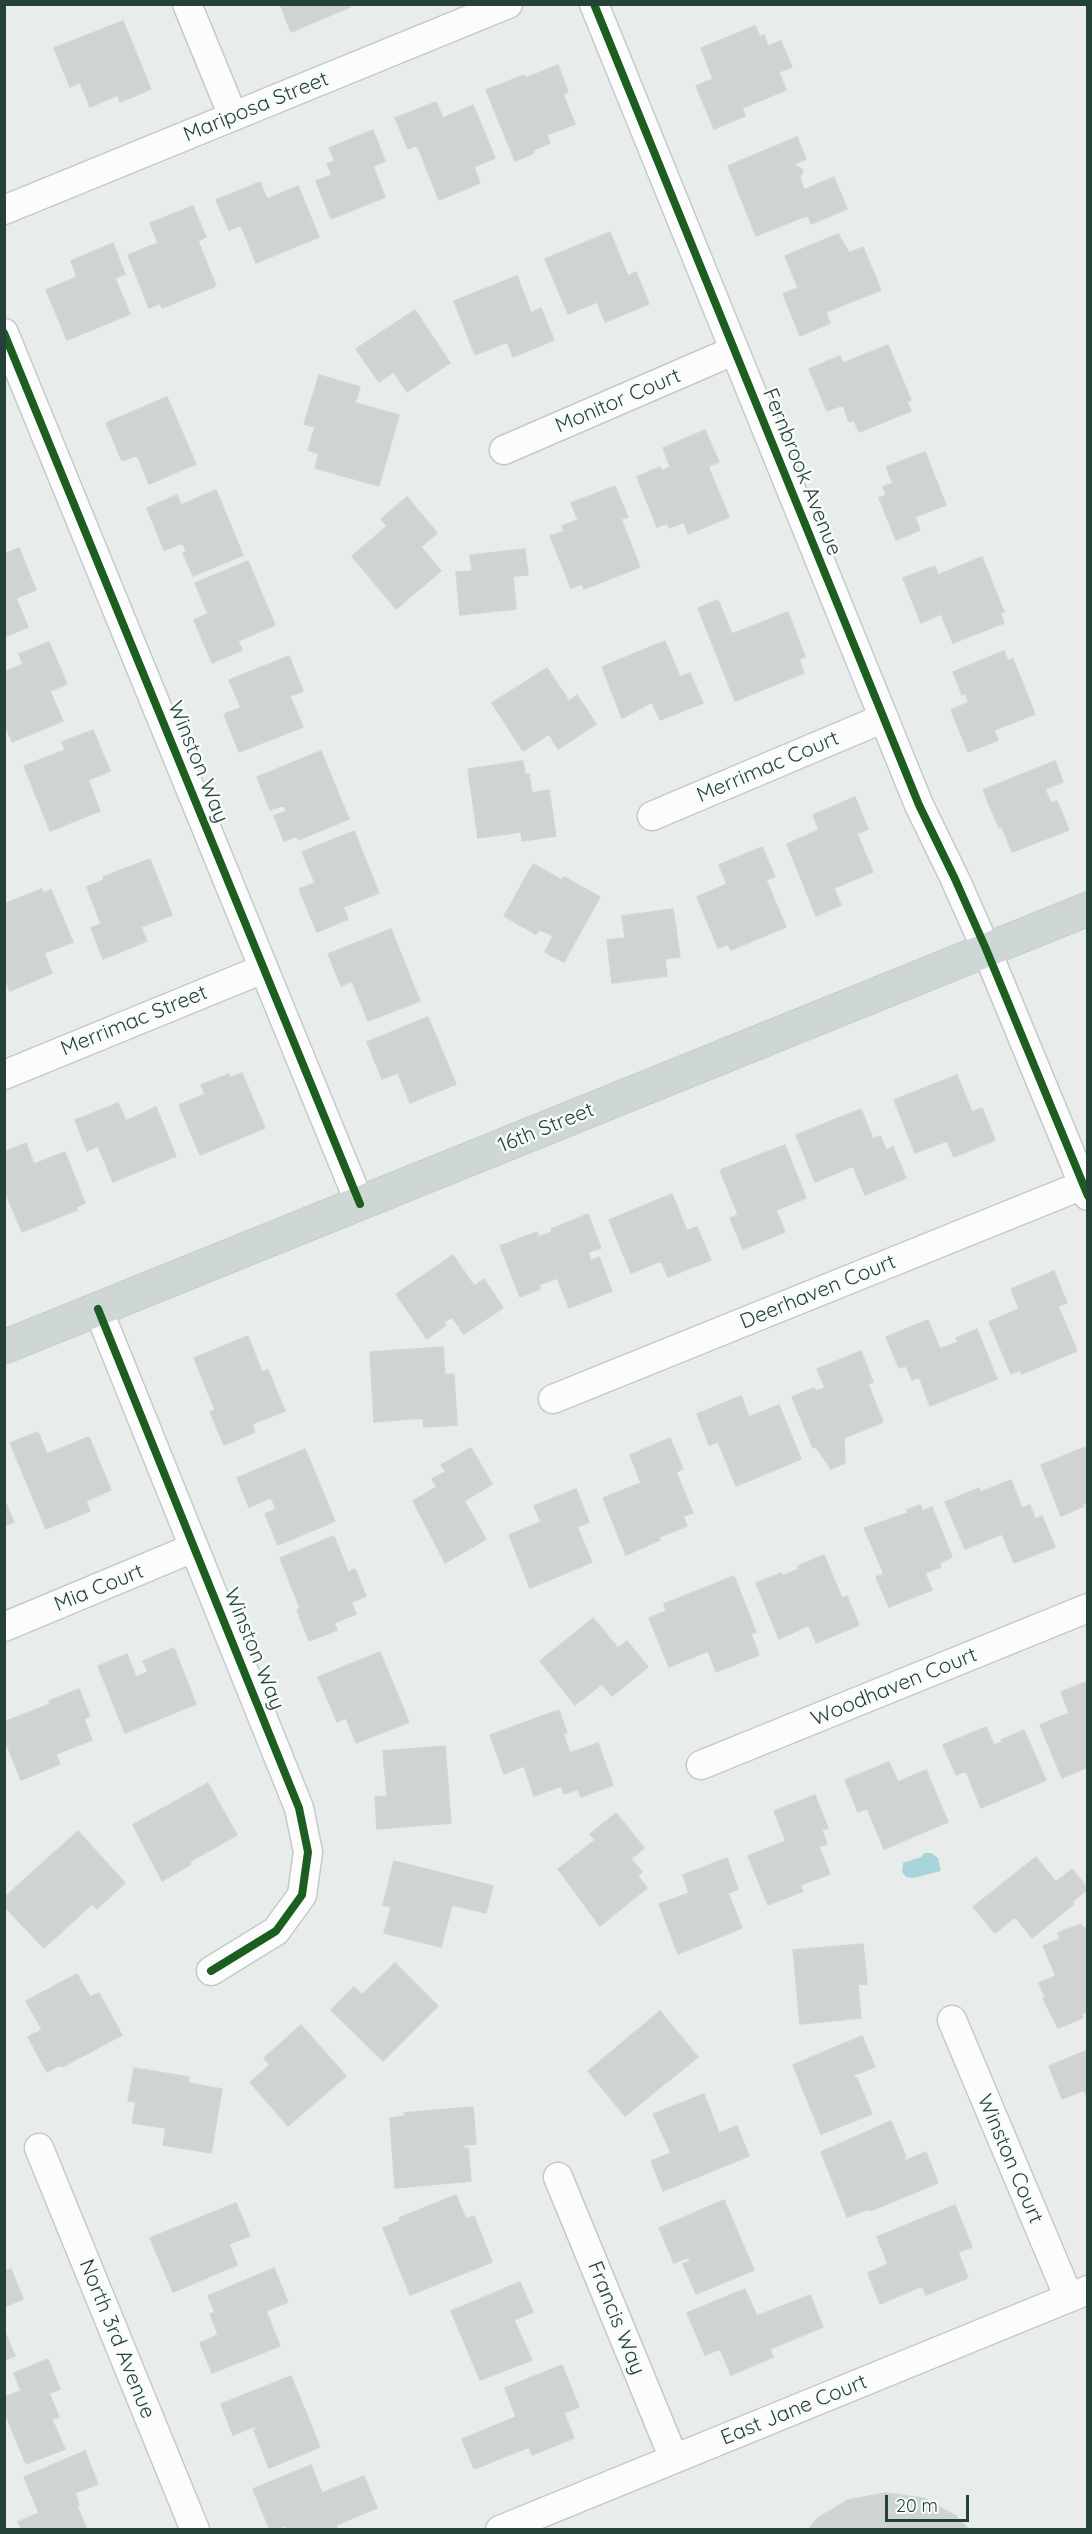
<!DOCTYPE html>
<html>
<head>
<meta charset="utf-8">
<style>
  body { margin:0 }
  #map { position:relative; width:1092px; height:2534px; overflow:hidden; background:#e8edeb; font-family:Quicksand,sans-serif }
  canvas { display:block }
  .frame { position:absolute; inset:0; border:6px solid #24423a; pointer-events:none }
  .scale { position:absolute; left:885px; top:2495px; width:84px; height:27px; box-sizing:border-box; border:3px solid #24423a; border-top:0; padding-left:8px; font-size:18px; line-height:21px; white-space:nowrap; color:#24423a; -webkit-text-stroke:4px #f7fbf9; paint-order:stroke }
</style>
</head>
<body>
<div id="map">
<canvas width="1092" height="2534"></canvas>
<div class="frame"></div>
<div class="scale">20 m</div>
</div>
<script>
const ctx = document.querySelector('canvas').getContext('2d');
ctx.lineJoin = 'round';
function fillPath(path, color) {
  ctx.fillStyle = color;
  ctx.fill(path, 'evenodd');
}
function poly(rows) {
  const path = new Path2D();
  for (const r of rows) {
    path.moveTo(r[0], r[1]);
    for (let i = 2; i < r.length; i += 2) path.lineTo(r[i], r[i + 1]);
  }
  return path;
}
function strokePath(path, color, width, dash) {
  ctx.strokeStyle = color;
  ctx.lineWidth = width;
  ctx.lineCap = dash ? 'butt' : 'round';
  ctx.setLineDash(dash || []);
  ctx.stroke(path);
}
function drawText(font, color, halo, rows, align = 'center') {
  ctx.font = font + ' Quicksand,sans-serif';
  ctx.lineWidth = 5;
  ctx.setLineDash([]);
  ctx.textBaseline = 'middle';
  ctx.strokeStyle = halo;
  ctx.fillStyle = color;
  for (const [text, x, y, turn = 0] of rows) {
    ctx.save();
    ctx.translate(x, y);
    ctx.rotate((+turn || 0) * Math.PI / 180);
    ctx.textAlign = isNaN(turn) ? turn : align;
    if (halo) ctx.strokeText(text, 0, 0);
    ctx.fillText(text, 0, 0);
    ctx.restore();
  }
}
fillPath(poly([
  [925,1853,931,1853,938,1858,941,1871,914,1878,906,1877,902,1872,903,1863,921,1857]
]), '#a9d4db');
const building = poly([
  [280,4,349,4,350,7,291,32,280,4],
  [123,21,151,89,120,102,118,95,90,107,80,82,70,87,54,48,123,21],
  [755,26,760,37,764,35,768,46,781,41,792,67,779,72,786,90,742,108,745,116,714,129,696,86,713,79,701,48,755,26],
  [558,65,568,92,563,94,575,124,547,135,550,143,533,150,534,153,515,161,486,90,524,75,526,78,558,65],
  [436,102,443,118,473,105,495,158,474,167,480,183,439,200,417,145,408,149,395,118,436,102],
  [373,130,385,161,373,166,385,197,331,219,316,181,332,175,327,164,335,161,329,148,373,130],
  [797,137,806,159,794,164,803,170,800,178,804,190,834,177,847,209,811,224,808,215,756,236,728,166,797,137],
  [260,182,267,199,298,186,319,237,256,263,241,225,229,230,216,200,260,182],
  [193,206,206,237,198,241,216,286,162,308,160,303,149,308,128,255,158,243,150,223,193,206],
  [610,232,628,276,636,272,649,304,605,322,597,302,568,314,545,259,610,232],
  [838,234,849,253,863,247,881,290,826,312,830,323,800,336,783,294,798,288,785,256,838,234],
  [113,243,125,274,115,278,130,314,67,340,46,290,77,277,71,261,113,243],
  [517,276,531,313,541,308,554,340,513,357,507,342,475,355,454,301,517,276],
  [415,310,450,363,407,392,394,372,379,382,356,349,415,310],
  [888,345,911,400,907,402,911,411,859,432,854,420,849,422,843,405,827,411,809,369,840,356,843,363,888,345],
  [319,375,360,387,355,403,399,415,379,486,315,468,319,454,308,450,315,427,304,424,319,375],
  [167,397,196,464,149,484,137,455,122,461,106,423,167,397],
  [705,430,719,462,708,466,729,517,688,534,684,522,669,528,667,523,657,527,637,477,660,467,662,471,670,467,663,448,705,430],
  [925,452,946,505,915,517,920,530,896,540,879,498,886,495,883,487,893,483,886,467,925,452],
  [615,486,628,517,621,519,640,567,584,589,582,584,571,588,550,536,564,531,562,526,578,520,571,503,615,486],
  [216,490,243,555,193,576,183,553,186,552,183,543,164,550,147,508,177,495,181,505,216,490],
  [407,497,437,533,421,547,441,571,396,609,352,556,387,526,381,519,407,497],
  [19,548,36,590,16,598,28,627,4,637,4,554,19,548],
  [525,549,528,575,513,576,516,609,460,615,456,572,472,571,470,555,525,549],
  [982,557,1004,612,1000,613,1004,623,953,643,941,614,921,623,903,578,935,566,938,575,982,557],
  [248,561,275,625,238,641,242,650,212,663,194,620,208,614,195,583,248,561],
  [718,600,732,634,788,612,805,657,799,659,804,673,735,701,698,608,718,600],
  [665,641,680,677,690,673,703,703,660,720,652,702,622,718,602,667,665,641],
  [49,642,67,684,50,691,63,721,12,742,4,722,4,672,23,664,19,654,49,642],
  [1004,651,1008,661,1013,659,1035,714,994,730,998,740,968,752,951,710,969,702,965,693,962,695,953,672,1004,651],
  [289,656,303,691,290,696,303,727,239,752,224,714,241,708,229,680,289,656],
  [547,668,569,701,577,695,596,724,558,749,549,734,523,751,492,703,547,668],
  [93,730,110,771,88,780,100,811,50,831,24,766,65,750,62,742,93,730],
  [321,751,349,819,298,840,297,836,284,841,274,816,286,811,284,805,270,810,257,777,321,751],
  [523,761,525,774,529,774,532,793,549,790,556,836,522,841,521,832,478,838,468,769,523,761],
  [1055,761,1063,782,1045,789,1051,803,1057,801,1069,830,1012,852,1002,827,999,828,983,790,1055,761],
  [855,797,868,829,857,834,873,872,834,888,841,905,816,916,787,844,819,830,813,815,855,797],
  [354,831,379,893,343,907,348,919,317,932,299,889,315,883,302,852,354,831],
  [762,847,775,877,766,880,786,927,731,950,728,944,718,948,697,897,727,884,719,865,762,847],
  [150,859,172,915,141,927,147,941,103,959,91,928,101,924,87,887,104,880,103,877,150,859],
  [533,864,562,880,564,877,600,897,564,962,545,952,553,936,539,929,536,934,504,916,533,864],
  [42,889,43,893,51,890,73,942,44,953,52,973,10,991,4,977,4,904,42,889],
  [673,909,680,957,665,959,667,976,612,983,607,940,625,938,622,916,673,909],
  [391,929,420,1001,368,1021,352,981,341,986,328,954,391,929],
  [428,1017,456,1084,410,1103,398,1073,382,1079,367,1042,428,1017],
  [242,1073,265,1128,200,1155,179,1105,205,1094,201,1085,229,1074,230,1078,242,1073],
  [957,1075,972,1112,982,1108,995,1140,954,1157,947,1141,915,1153,894,1100,957,1075],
  [118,1103,126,1121,156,1107,176,1156,113,1182,98,1146,87,1151,75,1120,118,1103],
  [861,1109,873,1139,880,1136,886,1150,893,1147,906,1178,865,1195,853,1166,815,1182,796,1135,861,1109],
  [26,1143,34,1164,65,1152,85,1203,76,1207,77,1210,22,1232,4,1189,4,1152,26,1143],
  [785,1145,806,1198,776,1210,785,1232,743,1249,730,1218,738,1215,720,1170,785,1145],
  [672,1194,687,1231,697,1227,711,1260,668,1277,661,1261,631,1273,609,1220,672,1194],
  [588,1214,601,1248,588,1252,591,1261,599,1257,612,1291,569,1308,557,1278,539,1285,540,1289,520,1297,500,1246,537,1232,538,1237,552,1232,551,1229,588,1214],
  [453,1255,474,1286,484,1279,503,1308,464,1334,452,1317,444,1322,446,1325,427,1339,396,1294,453,1255],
  [1054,1271,1067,1303,1058,1306,1077,1351,1022,1374,1020,1370,1011,1374,989,1322,1019,1309,1011,1289,1054,1271],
  [928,1320,940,1349,958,1342,956,1338,977,1329,997,1379,930,1406,919,1377,912,1380,906,1366,899,1368,886,1337,928,1320],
  [248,1336,262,1372,268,1370,285,1411,252,1424,255,1432,224,1445,210,1412,215,1410,194,1358,248,1336],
  [443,1347,445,1375,454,1374,457,1425,424,1427,423,1418,374,1422,370,1352,443,1347],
  [861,1351,873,1382,868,1384,883,1422,844,1438,845,1463,831,1469,816,1447,813,1448,792,1397,814,1388,816,1391,825,1388,817,1369,861,1351],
  [741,1396,749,1417,779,1405,801,1459,736,1486,718,1442,709,1445,697,1414,741,1396],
  [38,1432,47,1454,89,1437,111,1490,86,1501,90,1511,46,1529,10,1443,38,1432],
  [670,1438,683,1469,676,1472,693,1513,683,1516,687,1526,659,1537,660,1540,626,1555,603,1498,641,1483,630,1455,670,1438],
  [1088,1446,1088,1502,1083,1504,1084,1506,1061,1516,1041,1465,1088,1446],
  [471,1448,492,1484,464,1501,486,1539,445,1563,413,1501,437,1487,432,1479,446,1472,441,1465,471,1448],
  [305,1449,335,1521,278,1545,265,1514,276,1509,271,1498,249,1507,237,1478,305,1449],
  [1011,1480,1022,1508,1030,1505,1035,1519,1042,1516,1055,1547,1014,1563,1002,1534,965,1549,945,1502,979,1488,981,1492,1011,1480],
  [576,1489,589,1522,577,1527,592,1562,530,1588,509,1535,541,1522,534,1506,576,1489],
  [4,1499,14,1522,4,1526,4,1499],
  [920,1505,923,1511,932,1507,952,1557,939,1563,941,1567,925,1573,932,1590,889,1607,876,1577,884,1574,864,1528,908,1513,907,1510,920,1505],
  [334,1536,348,1572,355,1569,366,1596,351,1602,356,1614,334,1623,337,1630,309,1641,297,1610,300,1608,280,1558,334,1536],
  [824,1555,842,1598,847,1596,859,1625,816,1643,809,1625,779,1639,756,1583,781,1573,782,1576,799,1569,798,1566,824,1555],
  [734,1576,756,1632,751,1634,759,1655,716,1672,708,1651,669,1667,649,1618,666,1611,664,1604,734,1576],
  [593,1618,618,1648,627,1641,648,1667,612,1696,602,1684,575,1705,540,1661,593,1618],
  [174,1648,196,1704,125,1733,98,1666,127,1654,136,1677,148,1672,143,1661,174,1648],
  [380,1652,409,1722,356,1743,346,1718,337,1722,318,1677,380,1652],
  [1088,1681,1088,1767,1062,1778,1040,1725,1069,1713,1061,1692,1088,1681],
  [79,1689,90,1716,84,1719,92,1740,56,1754,60,1764,21,1780,4,1738,4,1722,50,1704,49,1701,79,1689],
  [559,1710,567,1733,563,1734,570,1753,598,1743,613,1785,581,1797,578,1789,564,1794,561,1786,534,1796,524,1766,504,1774,490,1735,559,1710],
  [986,1727,994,1745,1002,1742,1001,1740,1024,1730,1046,1780,981,1808,966,1771,956,1775,943,1745,986,1727],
  [445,1746,451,1823,377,1829,375,1797,387,1796,383,1751,445,1746],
  [889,1762,898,1782,926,1770,948,1822,884,1849,867,1808,858,1812,845,1780,889,1762],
  [208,1783,237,1835,189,1862,191,1864,162,1881,133,1825,208,1783],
  [815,1795,828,1828,822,1830,827,1844,819,1847,830,1874,800,1885,803,1891,768,1905,748,1856,786,1841,774,1811,815,1795],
  [616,1813,644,1848,631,1859,642,1872,638,1876,647,1888,600,1926,558,1869,595,1840,590,1834,616,1813],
  [78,1831,125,1883,97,1909,92,1904,44,1948,4,1906,4,1898,78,1831],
  [1036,1857,1056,1882,1072,1869,1088,1889,1072,1902,1074,1904,1032,1938,1015,1917,995,1933,973,1907,1036,1857],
  [727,1858,738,1889,728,1893,742,1928,678,1954,659,1904,689,1893,683,1875,727,1858],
  [394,1861,493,1886,486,1913,452,1905,441,1947,384,1933,391,1907,383,1905,394,1861],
  [1081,1924,1083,1928,1088,1928,1088,2012,1082,2014,1083,2018,1058,2028,1043,1999,1045,1998,1039,1983,1056,1976,1043,1946,1060,1939,1058,1933,1081,1924],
  [863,1944,867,1984,853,1985,853,1987,858,1986,861,2018,800,2024,793,1950,863,1944],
  [395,1963,438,2006,383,2061,331,2010,354,1987,362,1995,395,1963],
  [77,1974,90,1997,99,1993,122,2035,62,2067,60,2065,47,2072,28,2037,42,2030,26,2001,77,1974],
  [660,2011,698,2057,625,2116,588,2071,660,2011],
  [301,2025,346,2076,288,2126,250,2082,270,2065,264,2058,301,2025],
  [862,2036,875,2067,854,2075,855,2079,857,2078,872,2114,821,2134,793,2065,862,2036],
  [1088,2050,1088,2099,1084,2090,1062,2099,1049,2066,1088,2050],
  [134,2068,189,2077,188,2083,222,2089,211,2153,163,2145,166,2128,132,2123,136,2102,128,2101,134,2068],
  [704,2094,719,2133,737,2126,749,2156,663,2191,651,2161,671,2153,653,2114,704,2094],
  [473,2107,476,2144,463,2145,463,2148,468,2148,471,2181,395,2188,390,2118,405,2116,404,2113,473,2107],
  [891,2121,906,2157,904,2158,905,2161,926,2152,938,2183,870,2211,869,2209,847,2217,821,2152,891,2121],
  [456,2195,466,2219,474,2216,492,2262,410,2295,383,2228,400,2221,399,2218,456,2195],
  [724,2200,754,2270,696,2294,683,2264,690,2261,688,2257,674,2263,659,2228,724,2200],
  [236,2203,250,2236,229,2244,237,2265,173,2292,150,2238,236,2203],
  [955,2205,972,2247,958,2252,968,2278,926,2295,922,2286,880,2304,868,2273,888,2264,877,2237,955,2205],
  [274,2268,288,2302,266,2311,280,2346,212,2373,200,2343,218,2335,210,2314,215,2312,208,2296,274,2268],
  [11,2269,23,2299,4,2307,4,2271,11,2269],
  [520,2282,533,2312,514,2320,532,2360,480,2380,451,2311,520,2282],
  [745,2289,757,2316,810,2295,823,2327,770,2349,773,2357,731,2375,720,2349,705,2355,687,2313,745,2289],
  [4,2330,15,2356,4,2360,4,2330],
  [48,2359,60,2389,49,2393,59,2417,52,2419,65,2449,26,2464,4,2411,4,2397,21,2391,14,2373,48,2359],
  [562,2365,579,2407,564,2413,574,2438,532,2455,529,2447,474,2469,462,2439,516,2417,505,2388,562,2365],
  [291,2376,320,2447,269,2468,254,2430,257,2429,256,2426,233,2435,221,2404,291,2376],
  [85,2451,98,2484,75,2493,79,2505,77,2506,87,2530,22,2530,18,2522,39,2513,24,2477,85,2451],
  [311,2465,322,2493,364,2476,377,2508,336,2525,338,2530,287,2530,286,2526,270,2530,253,2489,311,2465],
  [885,2493,923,2498,956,2516,969,2530,808,2530,818,2518,848,2500,885,2493]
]);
fillPath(building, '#cfd4d2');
strokePath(building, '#d1d6d4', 1.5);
const minor = poly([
  [187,4,233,116],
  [594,4,919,805,955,879,986,949,1088,1196],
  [4,210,508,4],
  [4,333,360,1204],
  [504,450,733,351],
  [652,816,884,718],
  [4,1075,263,969],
  [98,1309,299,1808,308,1852,302,1895,276,1931,211,1971],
  [553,1399,1083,1185],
  [4,1627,193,1548],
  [701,1765,1088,1608],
  [952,2020,1069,2298],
  [39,2148,195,2530],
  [558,2177,674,2459],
  [500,2530,1088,2290]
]);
const major = poly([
  [4,1347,1088,909]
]);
strokePath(minor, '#c5cac8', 31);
strokePath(major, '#c3ccc9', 35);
strokePath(minor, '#fcfcfc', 28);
strokePath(major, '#cfd7d5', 33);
strokePath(poly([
  [594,4,919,805,955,879,986,949,1088,1196],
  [4,333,360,1204],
  [98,1309,299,1808,308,1852,302,1895,276,1931,211,1971]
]), '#1b5e20', 8);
drawText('21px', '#24423a', '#f7fbf9', [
  ["Mariposa Street",256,107,-22],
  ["Monitor Court",618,401,-23],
  ["Fernbrook Avenue",802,472,68],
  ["Winston Way",198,762,68],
  ["Merrimac Court",768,767,-23],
  ["Merrimac Street",134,1021,-22],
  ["16th Street",546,1128,-22],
  ["Deerhaven Court",818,1292,-22],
  ["Mia Court",99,1588,-22],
  ["Winston Way",254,1649,68],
  ["Woodhaven Court",894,1687,-22],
  ["Winston Court",1010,2159,67],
  ["Francis Way",616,2318,68],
  ["North 3rd Avenue",117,2339,68],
  ["East Jane Court",794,2410,-22]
]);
</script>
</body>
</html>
